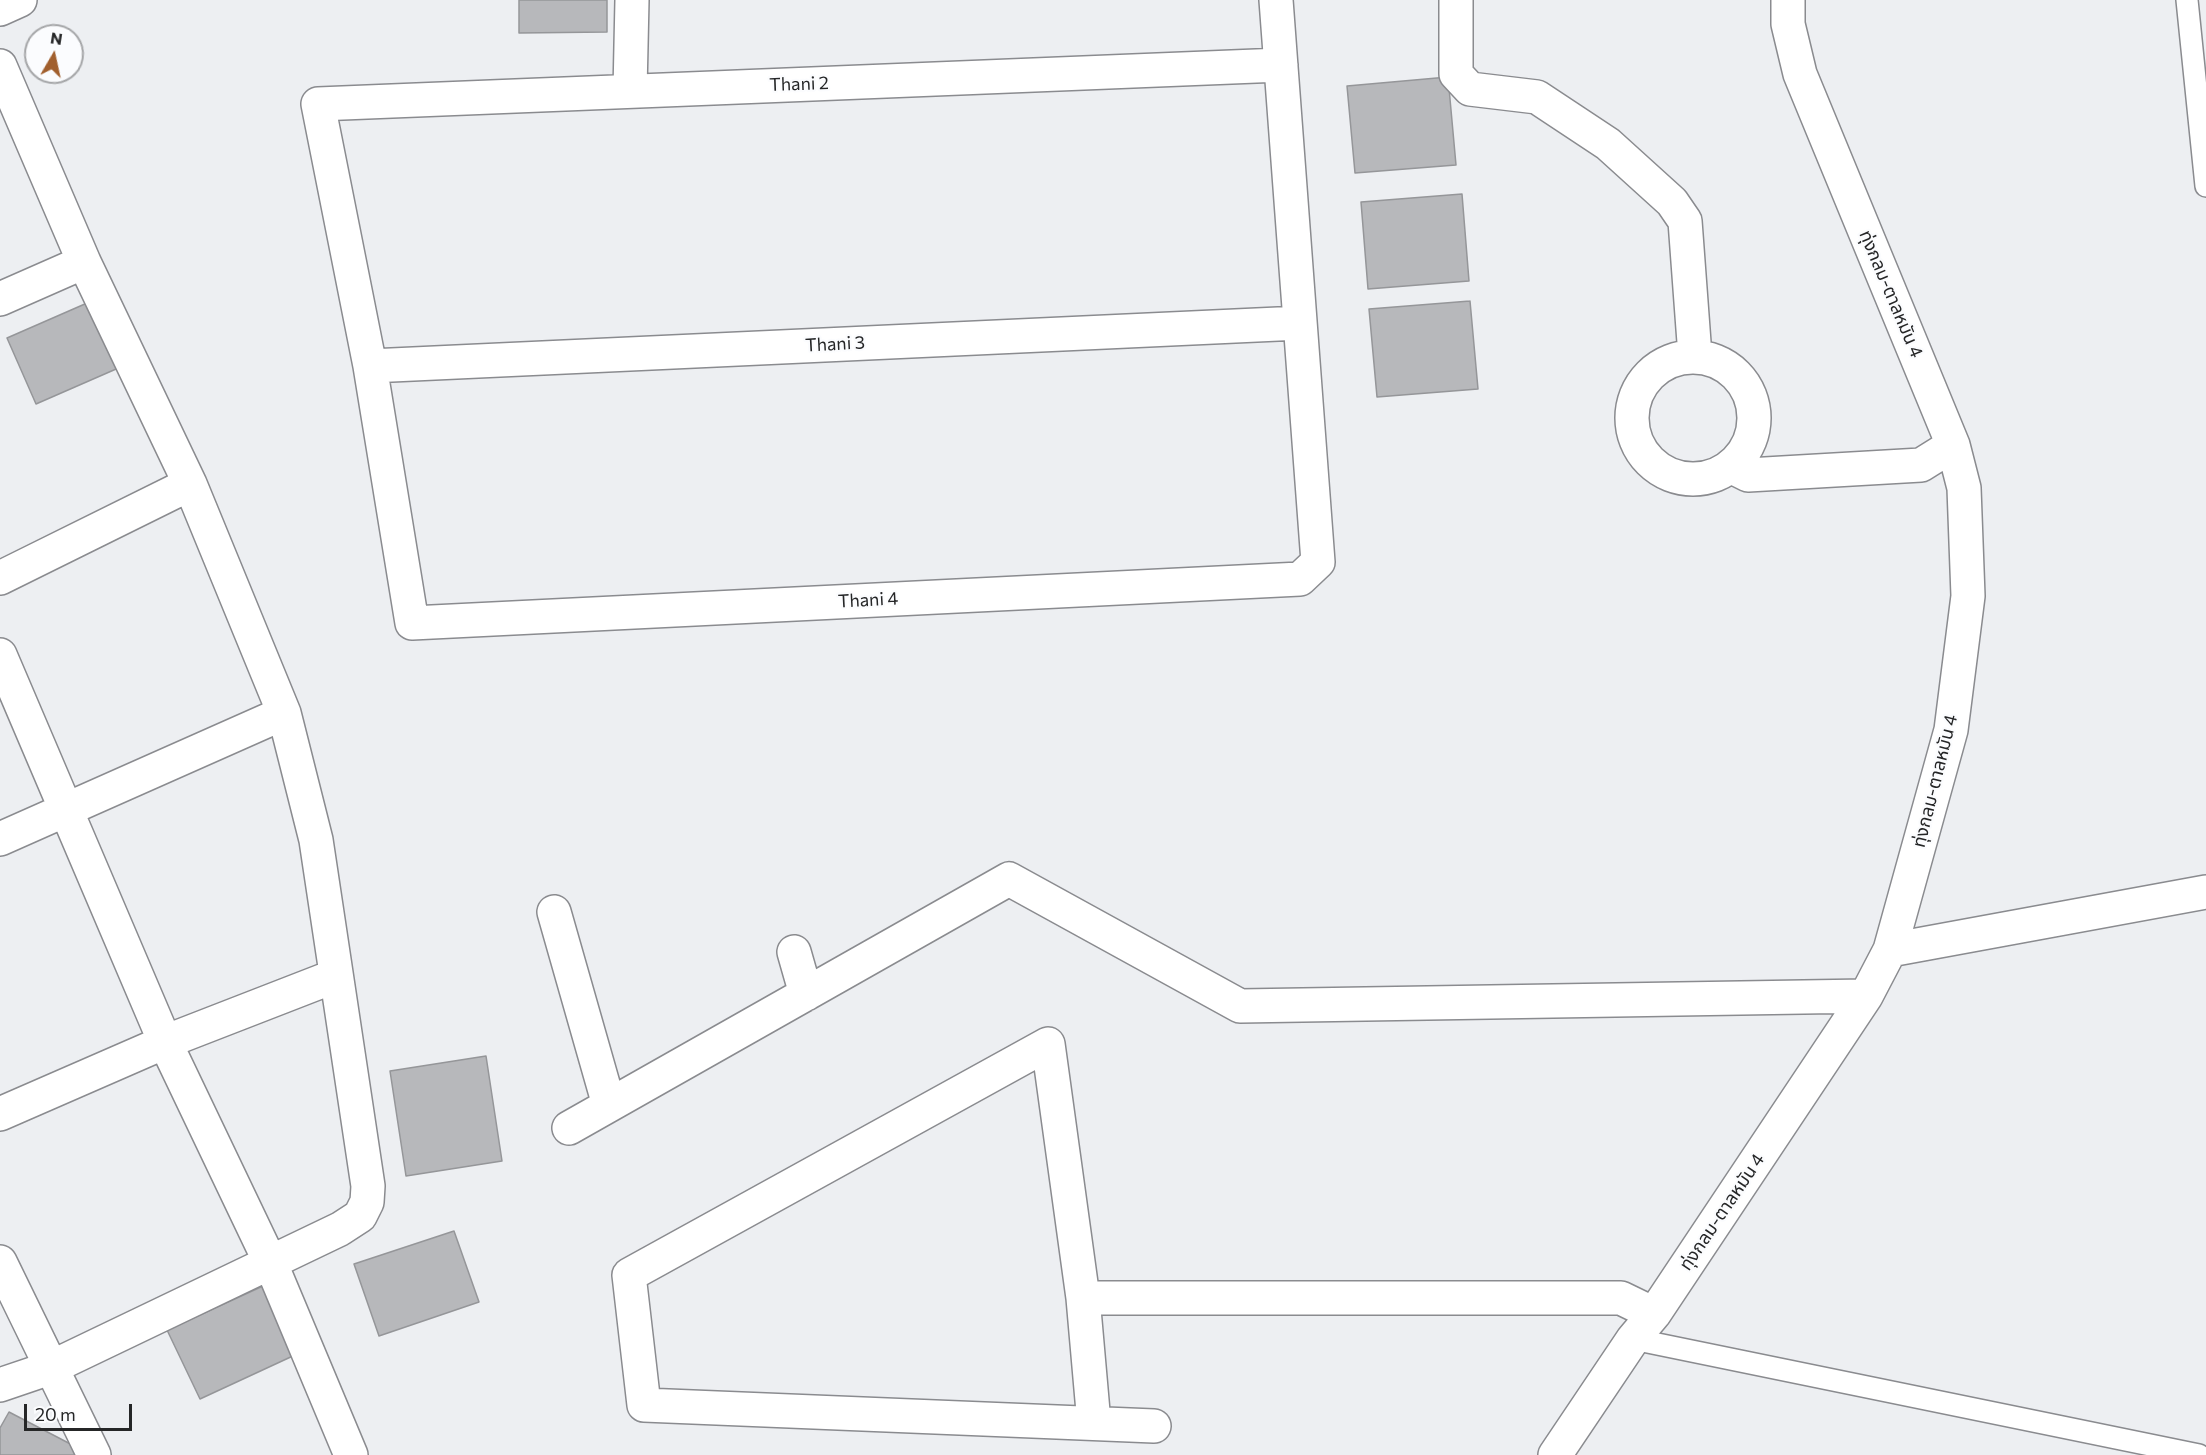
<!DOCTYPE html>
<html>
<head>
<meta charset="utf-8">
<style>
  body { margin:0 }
  #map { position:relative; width:2206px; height:1455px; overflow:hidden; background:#edeff2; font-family:Commissioner,sans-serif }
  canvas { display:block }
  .north { position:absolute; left:24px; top:24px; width:60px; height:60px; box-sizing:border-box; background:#fbfcfe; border:2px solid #a5a6a8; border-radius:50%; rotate:9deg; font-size:16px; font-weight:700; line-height:24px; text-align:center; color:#252627 }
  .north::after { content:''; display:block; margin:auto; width:21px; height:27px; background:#a15f2d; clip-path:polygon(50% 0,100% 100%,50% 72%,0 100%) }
  .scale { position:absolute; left:24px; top:1404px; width:108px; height:27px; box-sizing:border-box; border:3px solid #252627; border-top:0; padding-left:8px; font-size:18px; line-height:21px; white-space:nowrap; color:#252627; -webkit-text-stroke:4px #fbfcfe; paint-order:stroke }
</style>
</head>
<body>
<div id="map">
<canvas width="2206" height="1455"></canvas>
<div class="north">N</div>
<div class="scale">20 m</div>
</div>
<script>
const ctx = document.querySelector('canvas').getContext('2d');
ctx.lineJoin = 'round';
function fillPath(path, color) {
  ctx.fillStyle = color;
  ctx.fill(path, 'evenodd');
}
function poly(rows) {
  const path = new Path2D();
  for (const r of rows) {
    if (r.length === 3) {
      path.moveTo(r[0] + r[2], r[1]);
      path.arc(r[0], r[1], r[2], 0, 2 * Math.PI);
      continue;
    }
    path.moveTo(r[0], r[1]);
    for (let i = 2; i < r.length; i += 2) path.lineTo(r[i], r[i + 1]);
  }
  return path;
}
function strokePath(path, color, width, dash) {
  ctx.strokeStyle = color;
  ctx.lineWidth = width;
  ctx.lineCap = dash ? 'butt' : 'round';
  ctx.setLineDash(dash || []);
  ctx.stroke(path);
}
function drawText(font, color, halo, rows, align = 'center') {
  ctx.font = font + ' Commissioner,"Noto Sans Thai",sans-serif';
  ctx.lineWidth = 4.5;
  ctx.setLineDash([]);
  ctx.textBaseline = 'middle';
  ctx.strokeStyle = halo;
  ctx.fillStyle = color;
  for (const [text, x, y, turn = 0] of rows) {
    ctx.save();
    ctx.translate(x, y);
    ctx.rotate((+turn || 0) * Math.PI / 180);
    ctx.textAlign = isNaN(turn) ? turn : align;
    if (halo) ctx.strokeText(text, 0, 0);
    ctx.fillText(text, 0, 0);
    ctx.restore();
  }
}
const building = poly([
  [519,0,607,0,607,32,519,33,519,0],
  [1448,77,1456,165,1355,173,1347,86,1448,77],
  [1462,194,1469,281,1368,289,1361,202,1462,194],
  [94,300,123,366,36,404,7,338,94,300],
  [1470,301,1478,389,1377,397,1369,309,1470,301],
  [486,1056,502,1161,406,1176,390,1071,486,1056],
  [454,1231,479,1302,379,1336,354,1264,454,1231],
  [263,1286,295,1355,200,1399,167,1330,263,1286],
  [9,1412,82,1450,79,1455,0,1455,0,1428,9,1412]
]);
fillPath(building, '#b7b8bb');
strokePath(building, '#959699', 1.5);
const lane = poly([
  [2187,0,2206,186],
  [1633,1339,2199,1455]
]);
const street = poly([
  [1276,0,1318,562,1300,579,412,623,370,366,318,104,1281,65],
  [1456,0,1456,74,1470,89,1537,97,1608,144,1672,202,1685,221,1695,356],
  [0,9,20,0],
  [0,66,84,262,190,484,284,713,316,840,368,1186,367,1202,360,1216,340,1229,50,1368,0,1385],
  [630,91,632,0],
  [0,299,84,262],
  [1693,418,61],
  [370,366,1300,323],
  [1732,467,1748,475,1921,465,1953,445],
  [0,578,190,484],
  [0,655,165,1042,271,1264,351,1455],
  [0,839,284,713],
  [554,912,609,1105],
  [1890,950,2206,892],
  [794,952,806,994],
  [0,1114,165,1042,335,976],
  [569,1128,1009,879,1240,1006,1866,996],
  [0,1262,94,1455],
  [1083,1298,1621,1298,1654,1314],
  [1094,1423,1083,1298,1048,1044,629,1275,644,1405,1154,1426],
  [1555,1455,1633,1339,1654,1314,1866,996,1890,950,1951,730,1968,596,1964,488,1953,445,1800,74,1788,24,1788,0]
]);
strokePath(lane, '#8a8b8f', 24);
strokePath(street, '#8a8b8f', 36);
strokePath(lane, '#fff', 21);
strokePath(street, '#fff', 33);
drawText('18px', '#252627', '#fbfcfe', [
  ["Thani 2",799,84,-2],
  ["ทุ่งกลม-ตาลหมัน 4",1891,294,67],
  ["Thani 3",835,344,-3],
  ["Thani 4",868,600,-3],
  ["ทุ่งกลม-ตาลหมัน 4",1935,781,-76],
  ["ทุ่งกลม-ตาลหมัน 4",1722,1212,-56]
]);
</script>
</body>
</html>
